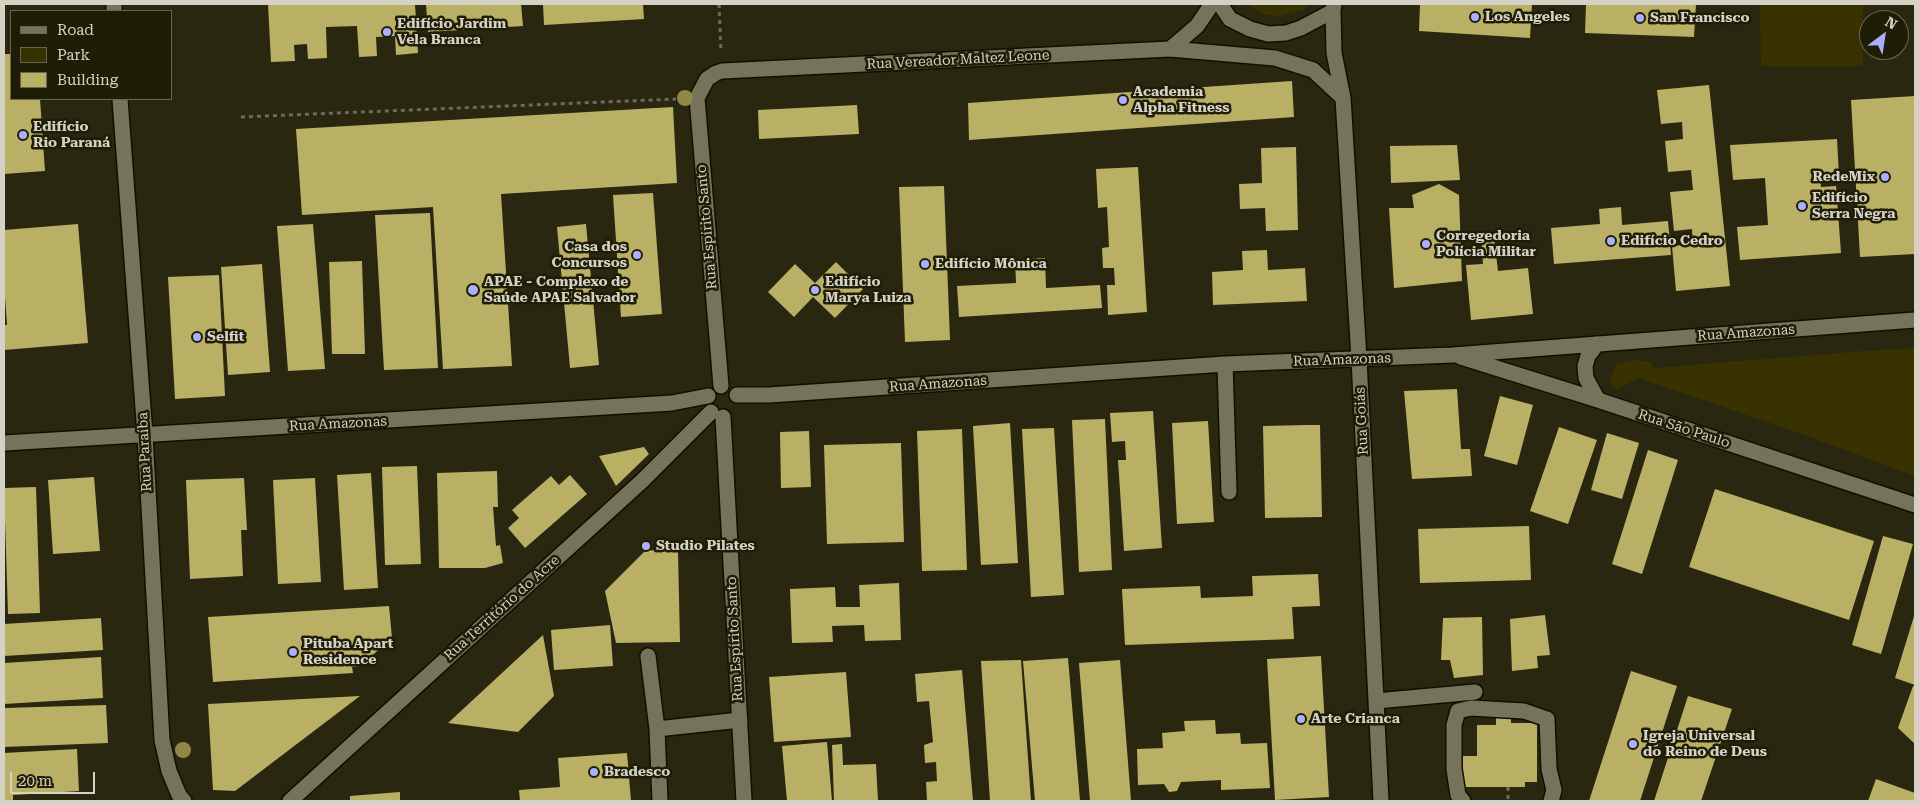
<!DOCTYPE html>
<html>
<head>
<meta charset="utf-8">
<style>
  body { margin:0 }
  #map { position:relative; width:1919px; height:805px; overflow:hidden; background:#2a2711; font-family:"Roboto Serif",serif }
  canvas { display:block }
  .frame { position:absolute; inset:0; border:5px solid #d3d2c4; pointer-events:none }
  .legend { position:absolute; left:10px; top:10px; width:162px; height:90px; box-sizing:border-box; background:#201d07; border:1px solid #686553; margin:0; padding:6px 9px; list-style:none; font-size:15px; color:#d3d2c4 }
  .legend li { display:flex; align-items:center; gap:10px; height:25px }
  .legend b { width:25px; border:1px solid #686553 }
  .north { position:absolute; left:1859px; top:10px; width:50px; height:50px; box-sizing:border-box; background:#201d07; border:1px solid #686553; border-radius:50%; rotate:31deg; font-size:14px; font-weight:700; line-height:20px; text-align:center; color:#d3d2c4 }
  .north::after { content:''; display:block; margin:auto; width:18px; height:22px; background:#acaffb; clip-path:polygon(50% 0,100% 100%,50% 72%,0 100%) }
  .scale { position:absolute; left:10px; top:772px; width:85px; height:22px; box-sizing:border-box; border:2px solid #d3d2c4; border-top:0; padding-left:6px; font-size:15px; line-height:18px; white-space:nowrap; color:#d3d2c4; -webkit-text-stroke:4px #201d07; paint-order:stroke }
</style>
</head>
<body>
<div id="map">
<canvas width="1919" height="805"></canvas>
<div class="frame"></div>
<ul class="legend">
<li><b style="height:6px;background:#75735a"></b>Road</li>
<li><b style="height:14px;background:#383200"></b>Park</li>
<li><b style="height:14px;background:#b9b065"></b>Building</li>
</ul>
<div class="north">N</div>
<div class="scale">20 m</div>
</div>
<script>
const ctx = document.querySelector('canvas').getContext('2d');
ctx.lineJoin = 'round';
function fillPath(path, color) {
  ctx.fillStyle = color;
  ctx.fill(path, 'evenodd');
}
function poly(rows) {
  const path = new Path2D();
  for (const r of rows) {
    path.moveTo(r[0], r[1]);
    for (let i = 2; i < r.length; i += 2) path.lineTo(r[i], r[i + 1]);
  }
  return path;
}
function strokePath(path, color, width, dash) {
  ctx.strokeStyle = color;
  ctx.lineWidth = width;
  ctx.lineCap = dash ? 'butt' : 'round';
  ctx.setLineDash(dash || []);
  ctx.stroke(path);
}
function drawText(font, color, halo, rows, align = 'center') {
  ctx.font = font + ' "Roboto Serif",serif';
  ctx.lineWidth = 5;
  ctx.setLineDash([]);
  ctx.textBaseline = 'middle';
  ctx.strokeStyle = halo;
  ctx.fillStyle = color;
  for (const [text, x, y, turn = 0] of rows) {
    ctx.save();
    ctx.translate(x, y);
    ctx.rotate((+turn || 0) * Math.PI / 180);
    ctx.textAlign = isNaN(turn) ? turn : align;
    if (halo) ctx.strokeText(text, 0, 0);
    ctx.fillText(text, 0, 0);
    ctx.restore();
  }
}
fillPath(poly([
  [1245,4,1308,4,1304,9,1281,16,1266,15],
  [1760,4,1863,4,1863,66,1761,66],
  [1915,348,1915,476,1785,428,1638,378,1616,390,1609,382,1616,364,1637,360,1650,362,1655,368,1864,351]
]), '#383200');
fillPath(poly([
  [268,4,415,4,418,53,396,55,395,36,376,37,377,56,359,57,357,26,326,27,327,58,308,59,307,44,294,45,295,61,271,62],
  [426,4,521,4,523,26,428,32],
  [543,4,643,4,644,19,544,25],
  [1420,4,1532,4,1530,38,1419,31],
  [1586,4,1696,4,1694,37,1585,33],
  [4,54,11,54,11,99,40,99,45,171,4,174],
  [1292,81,1294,117,969,140,968,103],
  [1709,85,1730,286,1676,291,1672,246,1693,244,1692,229,1674,231,1670,192,1693,190,1691,170,1668,172,1665,141,1683,139,1682,122,1661,124,1657,90],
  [1915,96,1915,254,1860,257,1851,100],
  [857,105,859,134,759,139,758,110],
  [673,107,677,183,501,194,512,366,443,369,433,207,302,215,296,129],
  [1837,139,1839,175,1820,176,1821,187,1836,186,1841,253,1740,260,1737,227,1768,225,1765,178,1733,180,1730,145],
  [1457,145,1460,180,1391,183,1390,146],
  [1296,147,1298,230,1266,231,1265,208,1240,209,1239,184,1262,183,1261,148],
  [1138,167,1147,312,1108,315,1107,285,1115,285,1114,268,1103,268,1102,248,1109,247,1107,207,1098,208,1096,169],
  [1439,184,1459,195,1462,281,1394,288,1389,208,1414,208,1412,195],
  [944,186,950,340,905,342,899,187],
  [653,193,662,314,621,317,613,195],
  [1621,207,1622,225,1668,221,1671,255,1554,264,1551,228,1600,224,1599,209],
  [430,213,438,368,384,370,375,215],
  [78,224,88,343,4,350,4,325,7,325,4,283,4,230],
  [313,224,325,369,288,371,277,226],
  [586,224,599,365,570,368,557,227],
  [1494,237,1498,271,1528,268,1533,314,1471,320,1466,265,1483,264,1481,238],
  [1267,250,1268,270,1305,268,1307,301,1213,305,1212,272,1243,270,1242,251],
  [1045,258,1046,288,1100,285,1102,308,959,317,957,286,1016,283,1015,260],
  [362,261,365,354,332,354,329,262],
  [836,262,863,289,835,318,813,297,794,317,768,292,795,264,815,283],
  [262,264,270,372,228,375,221,267],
  [219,275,225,396,175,399,168,277],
  [1457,389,1461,449,1470,449,1472,476,1412,479,1404,391],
  [1500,396,1533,405,1517,465,1484,456],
  [1153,411,1162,548,1124,551,1118,460,1126,460,1125,441,1112,442,1110,413],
  [1105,419,1112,570,1079,572,1072,420],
  [1208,421,1214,522,1177,524,1172,423],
  [1010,423,1018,563,981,565,973,426],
  [1306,425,1320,425,1322,517,1265,518,1263,426],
  [1559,427,1597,440,1568,524,1530,511],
  [1054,428,1064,595,1031,597,1022,429],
  [962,429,967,570,922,571,917,431],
  [809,431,811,487,781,488,780,432],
  [1607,433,1639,443,1622,499,1591,490],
  [901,443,904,542,827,544,824,445],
  [644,447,649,454,616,486,599,456],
  [1648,450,1678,460,1642,574,1612,564],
  [417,466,421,564,385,565,382,467],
  [497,471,498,507,493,507,496,546,500,545,503,563,485,568,439,568,437,473],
  [371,473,378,588,344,590,337,475],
  [570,475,587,494,525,548,508,528,519,518,512,510,551,476,559,485],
  [94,477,100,551,53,554,48,480],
  [244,478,247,530,241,530,243,576,190,579,186,480],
  [315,478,321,582,278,584,273,480],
  [36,487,40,613,8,614,4,488],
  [1715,489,1874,541,1849,620,1689,567],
  [1529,526,1531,580,1420,583,1418,529],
  [1883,536,1913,544,1881,654,1852,645],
  [646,550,678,552,680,642,616,643,605,591],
  [1318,574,1320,606,1292,607,1294,639,1125,645,1122,589,1200,586,1201,598,1253,596,1252,576],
  [899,583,901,640,865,641,864,625,832,626,833,642,792,643,790,589,835,587,836,607,860,607,859,585],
  [389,606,392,638,360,666,352,667,353,673,213,682,208,617],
  [1915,613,1915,685,1895,678],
  [1545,615,1550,655,1537,656,1538,668,1512,671,1510,619],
  [1482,617,1483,675,1454,678,1450,660,1441,660,1443,618],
  [101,618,103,650,4,656,4,624],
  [610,625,613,666,554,670,551,630],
  [543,635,554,696,518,732,448,723],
  [1321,656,1329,797,1275,800,1267,659],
  [101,657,103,698,4,704,4,663],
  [1068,658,1080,801,1035,801,1023,661],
  [1021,660,1031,801,990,801,981,661],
  [1120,660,1131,801,1090,801,1079,663],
  [962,670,973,801,927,801,926,782,937,781,936,762,925,763,924,745,933,742,929,701,917,702,915,674],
  [1631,671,1677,686,1640,801,1589,801],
  [846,672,851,737,774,742,769,677],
  [1913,686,1915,687,1915,744,1898,728],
  [360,696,235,791,213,790,208,704],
  [1688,696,1732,709,1701,801,1654,801],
  [106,705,108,743,4,747,4,708],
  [1496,717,1511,717,1511,723,1537,723,1537,782,1525,782,1525,787,1463,787,1463,756,1477,756,1477,725,1496,725],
  [1215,720,1216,734,1240,733,1241,744,1267,743,1270,788,1221,790,1221,780,1181,782,1177,791,1169,792,1164,784,1138,785,1137,749,1163,748,1162,733,1185,731,1184,721],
  [827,742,832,801,787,801,782,746],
  [842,744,843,765,876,764,878,801,834,801,832,745],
  [77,749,79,791,13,795,13,801,4,801,4,753],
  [627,753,631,801,520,801,519,790,560,787,558,758],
  [1876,779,1915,793,1915,801,1868,801],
  [400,792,400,801,350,801,350,796]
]), '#b9b065');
const minor = poly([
  [114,4,114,11],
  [1220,4,1230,19,1250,29,1268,34,1286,33,1301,28,1333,11],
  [1334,4,1333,11,1334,53,1343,98,1359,359,1381,801],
  [1170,49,1197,26,1212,4],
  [120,99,145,435,162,740,169,771,179,795,184,801],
  [1597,344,1588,356,1585,366,1586,378,1598,400],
  [1461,357,1598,400,1915,505],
  [1225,364,1229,492],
  [721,386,697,98,707,79,716,73,722,71,1170,49,1275,58,1313,70,1343,98],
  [737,395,769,395,1225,364,1453,355,1915,320],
  [723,417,744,801],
  [4,443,672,403,708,396],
  [648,656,657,729,740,720],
  [1376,701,1475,692],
  [657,729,660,801],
  [290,801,642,481,711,412],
  [1463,801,1458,795,1454,769,1454,725,1458,711,1471,708,1524,711,1547,719,1549,769,1554,790,1551,801]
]);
strokePath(minor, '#120f00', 18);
strokePath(poly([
  [719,4,721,51],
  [241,117,676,99],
  [1508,787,1508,801]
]), '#6c6a57', 3, [4, 4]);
strokePath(minor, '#75735a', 15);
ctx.fillStyle = '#908844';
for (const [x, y] of [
  [685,98],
  [183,750]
]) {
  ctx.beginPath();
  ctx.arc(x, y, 8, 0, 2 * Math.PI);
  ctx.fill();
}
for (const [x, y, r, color] of [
  [1475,17,5,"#acaffb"],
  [1640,18,5,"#acaffb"],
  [387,32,5,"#acaffb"],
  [1123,100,5,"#acaffb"],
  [23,135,5,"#acaffb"],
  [1885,177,5,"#acaffb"],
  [1802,206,5,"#acaffb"],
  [1611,241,5,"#acaffb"],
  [1426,244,5,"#acaffb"],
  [637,255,5,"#acaffb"],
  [925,264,5,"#acaffb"],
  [473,290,6,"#acaffb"],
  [815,290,5,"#acaffb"],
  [197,337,5,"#acaffb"],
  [646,546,5,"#acaffb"],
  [293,652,5,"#acaffb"],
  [1301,719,5,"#acaffb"],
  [1633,744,5,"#acaffb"],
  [594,772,5,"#acaffb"]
]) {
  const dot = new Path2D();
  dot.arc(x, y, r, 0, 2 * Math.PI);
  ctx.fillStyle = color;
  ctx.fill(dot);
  strokePath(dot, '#201d07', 2);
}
drawText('bold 14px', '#d3d2c4', '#201d07', [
  ["Los Angeles",1485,17],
  ["San Francisco",1650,18],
  ["Edifício Jardim",397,24],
  ["Vela Branca",397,40],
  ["Academia",1133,92],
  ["Alpha Fitness",1133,108],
  ["Edifício",33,127],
  ["Rio Paraná",33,143],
  ["RedeMix",1875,177,"right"],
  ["Edifício",1812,198],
  ["Serra Negra",1812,214],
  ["Corregedoria",1436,236],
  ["Polícia Militar",1436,252],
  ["Edifício Cedro",1621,241],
  ["Casa dos",627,247,"right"],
  ["Concursos",627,263,"right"],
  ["Edifício Mônica",935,264],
  ["APAE - Complexo de",484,282],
  ["Saúde APAE Salvador",484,298],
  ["Edifício",825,282],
  ["Marya Luiza",825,298],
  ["Selfit",207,337],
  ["Studio Pilates",656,546],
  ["Pituba Apart",303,644],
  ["Residence",303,660],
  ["Arte Crianca",1311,719],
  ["Igreja Universal",1643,736],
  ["do Reino de Deus",1643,752],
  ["Bradesco",604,772]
], 'left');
drawText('14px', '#d3d2c4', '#201d07', [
  ["Rua Vereador Maltez Leone",958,60,-3],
  ["Rua Espírito Santo",707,227,-95],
  ["Rua Amazonas",1746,333,-4],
  ["Rua Amazonas",1342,360,-2],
  ["Rua Amazonas",938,384,-4],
  ["Rua Goiás",1362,421,-93],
  ["Rua Amazonas",338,424,-3],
  ["Rua São Paulo",1684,429,18],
  ["Rua Paraíba",145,452,-93],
  ["Rua Território do Acre",502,608,-42],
  ["Rua Espírito Santo",735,639,-93]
]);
</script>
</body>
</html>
